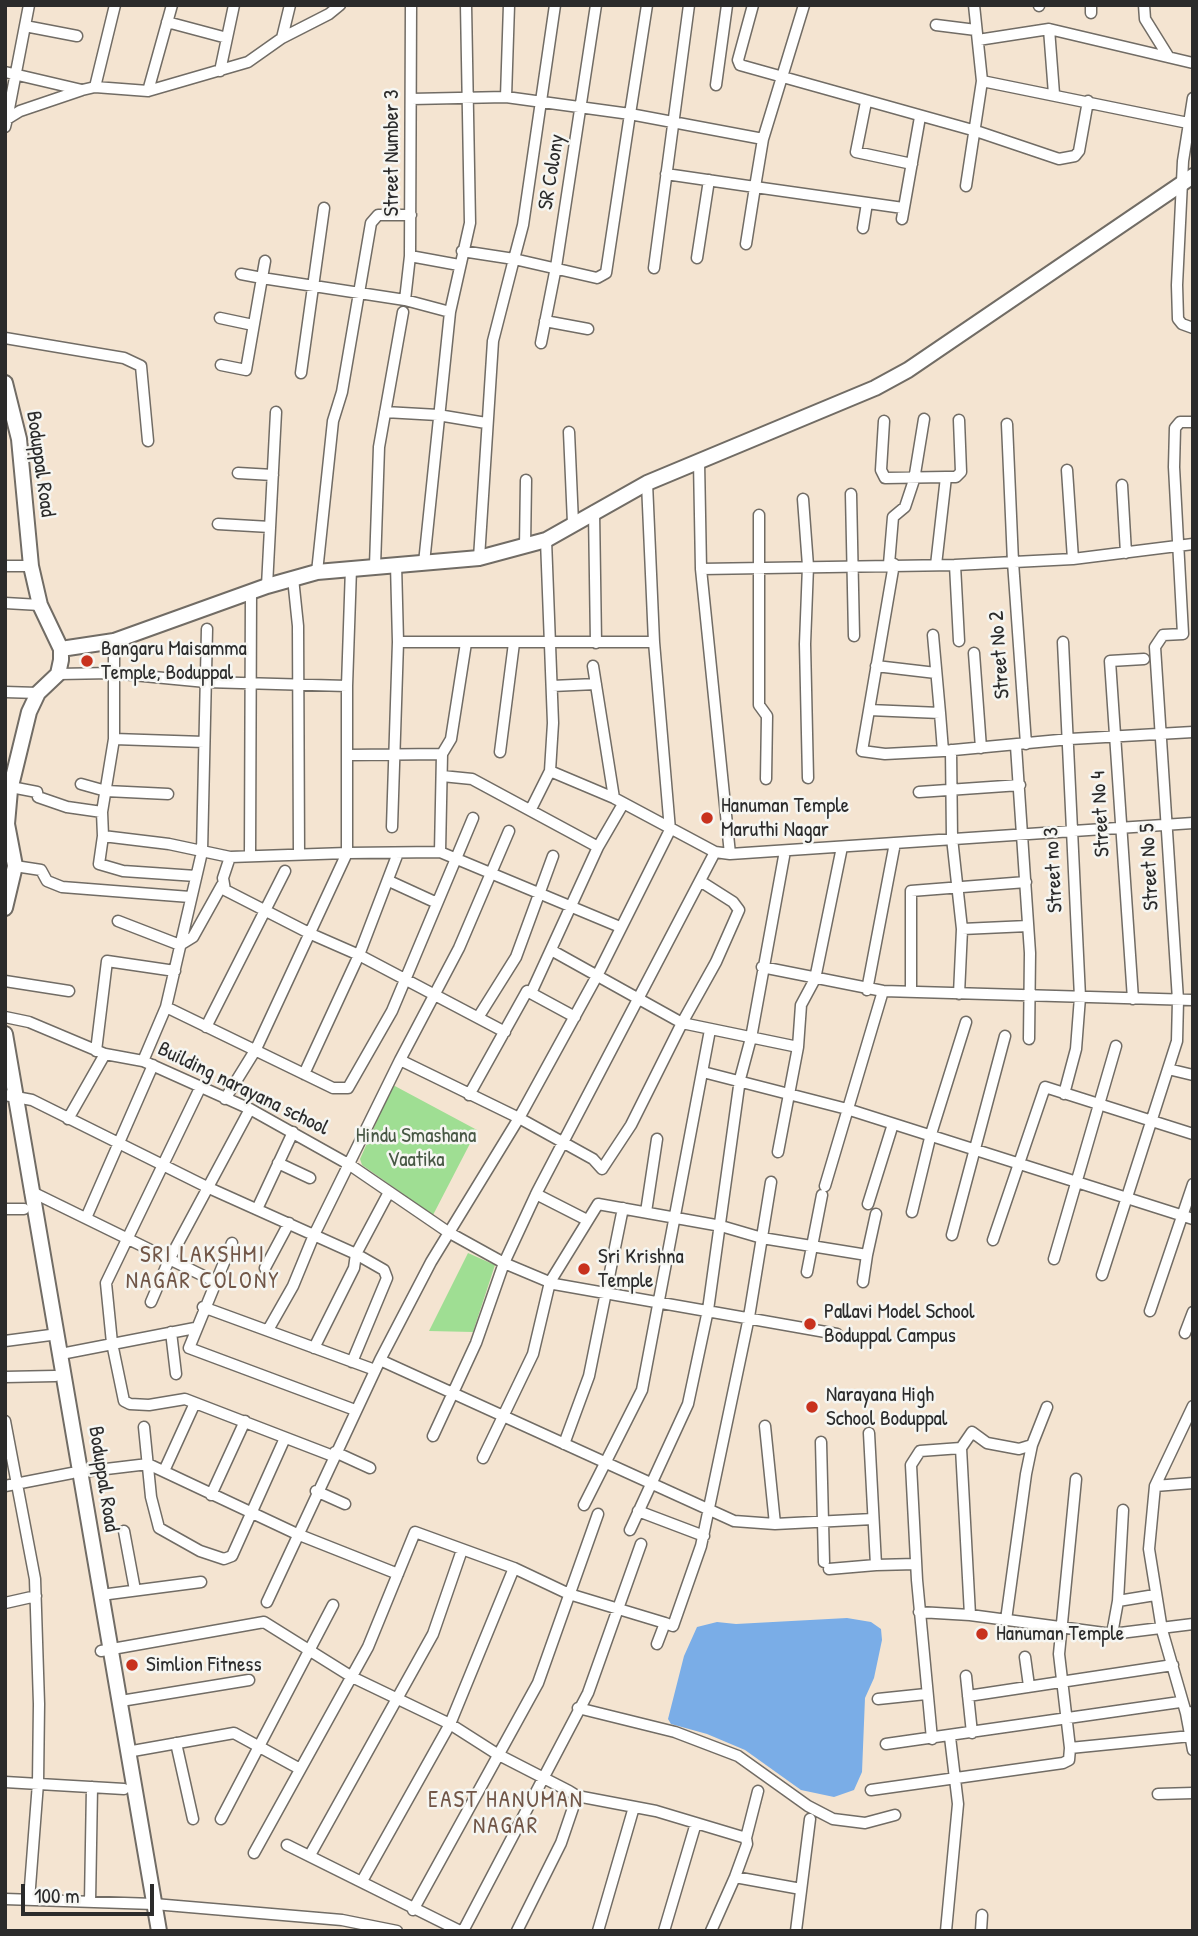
<!DOCTYPE html>
<html>
<head>
<meta charset="utf-8">
<style>
  body { margin:0 }
  #map { position:relative; width:1198px; height:1936px; overflow:hidden; background:#f4e4d1; font-family:"Patrick Hand",sans-serif }
  canvas { display:block }
  .frame { position:absolute; inset:0; border:7px solid #2b2b2b; pointer-events:none }
  .scale { position:absolute; left:21px; top:1884px; width:133px; height:32px; box-sizing:border-box; border:4px solid #2b2b2b; border-top:0; padding-left:9px; font-size:21px; line-height:24px; white-space:nowrap; color:#2b2b2b; -webkit-text-stroke:5px #f6f6f2; paint-order:stroke }
</style>
</head>
<body>
<div id="map">
<canvas width="1198" height="1936"></canvas>
<div class="frame"></div>
<div class="scale">100 m</div>
</div>
<script>
const ctx = document.querySelector('canvas').getContext('2d');
ctx.lineJoin = 'round';
function fillPath(path, color) {
  ctx.fillStyle = color;
  ctx.fill(path, 'evenodd');
}
function poly(rows) {
  const path = new Path2D();
  for (const r of rows) {
    path.moveTo(r[0], r[1]);
    for (let i = 2; i < r.length; i += 2) path.lineTo(r[i], r[i + 1]);
  }
  return path;
}
function strokePath(path, color, width, dash) {
  ctx.strokeStyle = color;
  ctx.lineWidth = width;
  ctx.lineCap = dash ? 'butt' : 'round';
  ctx.setLineDash(dash || []);
  ctx.stroke(path);
}
function drawText(font, color, halo, rows, align = 'center') {
  ctx.font = font + ' "Patrick Hand",sans-serif';
  ctx.lineWidth = 5;
  ctx.setLineDash([]);
  ctx.textBaseline = 'middle';
  ctx.strokeStyle = halo;
  ctx.fillStyle = color;
  for (const [text, x, y, turn = 0] of rows) {
    ctx.save();
    ctx.translate(x, y);
    ctx.rotate((+turn || 0) * Math.PI / 180);
    ctx.textAlign = isNaN(turn) ? turn : align;
    if (halo) ctx.strokeText(text, 0, 0);
    ctx.fillText(text, 0, 0);
    ctx.restore();
  }
}
fillPath(poly([
  [393,1085,477,1130,433,1215,362,1165,360,1159],
  [468,1253,495,1265,473,1332,429,1331]
]), '#9fde93');
fillPath(poly([
  [847,1618,871,1622,881,1629,882,1640,874,1678,865,1698,862,1772,854,1790,834,1797,801,1790,745,1750,707,1734,671,1724,668,1719,684,1656,697,1627,717,1622,736,1624]
]), '#7aade7');
const street = poly([
  [753,5,738,60,740,65,976,131,1059,159,1075,156,1079,151,1088,101],
  [974,5,982,81,1188,123],
  [1039,5,1039,6],
  [1144,5,1145,19,1168,56],
  [1091,13,1091,5],
  [167,22,227,38],
  [936,25,976,30],
  [25,26,77,36],
  [1049,29,1054,94],
  [282,38,290,5],
  [978,40,1049,29,1193,63],
  [220,71,234,5],
  [5,72,82,90],
  [716,85,727,5],
  [95,87,115,5],
  [148,91,172,5],
  [506,97,509,5],
  [1193,98,1183,161,1177,285,1178,319,1182,324,1193,328],
  [411,99,506,97,630,114,647,5],
  [866,102,856,152,912,164],
  [7,119,29,5],
  [5,127,7,119,20,111,82,90,95,87,148,91,248,62,282,38,329,14,340,5],
  [763,139,755,187,903,208],
  [666,174,755,187,746,244],
  [966,186,982,81],
  [902,219,920,117],
  [863,228,867,203],
  [462,251,514,259,523,225,555,5],
  [410,256,459,265],
  [697,258,709,180],
  [654,268,689,5],
  [241,274,262,278,265,261],
  [405,300,410,256,411,5],
  [220,318,253,325],
  [545,321,588,329],
  [5,338,124,358,141,366,148,441],
  [541,343,556,267,596,5],
  [221,365,246,370,262,278,405,300,450,312],
  [301,373,324,208],
  [385,412,438,415,486,423],
  [884,421,881,470,885,478,946,477,936,565],
  [1007,424,1013,562,1026,744],
  [569,432,573,523],
  [699,461,701,569,730,854],
  [238,473,273,475],
  [946,477,956,477,961,472,959,420],
  [1122,485,1126,553],
  [851,494,854,636],
  [803,499,808,566,805,644,808,778],
  [594,511,596,643],
  [759,515,759,705,767,716,766,779],
  [218,524,270,527],
  [525,547,526,480],
  [479,558,493,341,514,259,597,278,606,273,630,114,763,139,804,5],
  [1073,559,1193,544],
  [424,563,450,312,470,223,466,5],
  [396,564,398,642,654,642],
  [889,564,893,517,905,507,914,480,924,419],
  [894,564,862,751,885,754,943,751,1070,739,1193,732],
  [955,565,959,641],
  [5,566,31,566],
  [375,566,379,447,403,312],
  [701,569,955,565,1073,559,1067,470],
  [317,572,333,421,342,392,371,223,378,215,411,215],
  [293,578,298,626,299,854],
  [267,586,276,412],
  [5,603,40,605],
  [933,635,940,713],
  [114,641,114,739,102,812,103,836,99,864,123,871,196,876],
  [1063,642,1080,997,1076,1049,1064,1094],
  [974,653,981,748],
  [593,666,614,798],
  [876,666,936,673],
  [58,674,112,673,206,682,347,686],
  [552,686,596,684],
  [5,692,38,693],
  [869,710,940,713,943,751],
  [114,739,204,742],
  [1016,746,1030,953,1029,1039],
  [951,750,952,838,962,929,959,994],
  [500,752,514,643],
  [348,755,442,754,451,739,466,643],
  [550,771,614,798,715,852,730,854,1193,823],
  [442,776,472,779,598,847],
  [81,784,106,791,168,794],
  [11,787,37,792,38,797,67,807,102,812],
  [919,792,1020,785],
  [531,809,550,771,553,723,546,540],
  [392,827,398,642],
  [103,836,169,844,230,857,347,853,347,686,351,568],
  [440,852,442,754],
  [250,855,251,591],
  [230,857,223,878,225,890,311,934,359,955,505,1032],
  [15,866,41,870,47,881,62,887,190,897],
  [389,881,437,903],
  [700,881,733,902,739,910,716,962,682,1023,798,1047,778,1152],
  [118,921,180,945,193,937,222,885],
  [962,929,1028,926],
  [762,967,883,991,1193,1000],
  [5,981,69,991],
  [867,990,895,843],
  [911,992,911,891,1026,882],
  [531,993,598,847,623,804],
  [1133,999,1110,661,1144,659],
  [166,1007,333,1088,348,1088,392,1011,473,818],
  [479,1016,516,957,553,856],
  [5,1017,29,1022,105,1054,143,1061,250,1109,350,1165,448,1232,504,1263,554,1284,837,1334],
  [206,1027,285,871],
  [798,1047,801,1005,815,979,842,847],
  [96,1051,107,961,175,971],
  [400,1060,459,948,509,831],
  [143,1061,166,1007,202,852,207,629],
  [1168,1069,1193,1075],
  [703,1072,847,1109,1193,1219],
  [304,1074,359,955,398,853],
  [201,1086,106,1283,112,1343,124,1401,130,1404,149,1405,185,1399,333,1456],
  [5,1095,32,1100,209,1188,356,1254,354,1268,314,1348],
  [469,1095,527,991,575,1017],
  [225,1099,256,1049,347,853,440,852,620,927],
  [68,1119,105,1054],
  [278,1163,310,1178],
  [825,1186,883,991],
  [30,1191,214,1281],
  [536,1194,587,1220],
  [868,1204,893,1124],
  [258,1207,293,1132],
  [5,1209,24,1209],
  [646,1212,657,1139],
  [912,1212,931,1134,966,1022],
  [86,1218,153,1065],
  [952,1235,1005,1036],
  [993,1240,1045,1087,1193,1134],
  [232,1243,189,1348,355,1410],
  [1054,1259,1116,1046],
  [265,1268,289,1223],
  [807,1272,822,1195],
  [1102,1275,1177,1041,1178,1000,1155,647,1163,635,1183,634,1174,467,1175,428,1180,422,1193,422],
  [863,1282,867,1255],
  [151,1302,169,1260,250,1109],
  [203,1307,375,1370],
  [1150,1311,1193,1184],
  [268,1330,293,1286,314,1235,400,1060,519,1118,593,1159,602,1169,631,1125,682,1023,551,950],
  [171,1332,176,1374],
  [1185,1333,1193,1312],
  [5,1341,58,1334],
  [61,1354,195,1328],
  [380,1360,431,1262,519,1118,598,974,670,830,654,642,647,483],
  [352,1362,387,1278,384,1270,356,1254,389,1192],
  [5,1377,55,1376],
  [5,1421,35,1579,39,1704,38,1783,29,1900],
  [765,1426,775,1524],
  [144,1427,151,1497,159,1528,200,1551,224,1559,232,1556,285,1438],
  [869,1433,876,1565,916,1564],
  [433,1436,476,1343,504,1263,537,1192,715,852],
  [821,1442,824,1562],
  [564,1444,589,1376,623,1208],
  [335,1452,370,1468],
  [483,1458,533,1354,550,1282,598,1204,721,1226,762,1238,867,1255,876,1214],
  [164,1471,195,1403],
  [81,1472,148,1464,297,1534,398,1574],
  [5,1486,72,1473],
  [1155,1486,1193,1483],
  [316,1491,345,1504],
  [211,1495,245,1421],
  [584,1505,642,1390,710,1030],
  [1123,1510,1118,1601,1155,1595],
  [638,1511,704,1536],
  [630,1530,688,1404,708,1310,740,1079,751,1038,785,851],
  [124,1531,135,1590],
  [829,1569,876,1565],
  [101,1595,201,1582],
  [267,1602,380,1360,734,1521,775,1524,873,1519],
  [5,1603,36,1596],
  [919,1612,970,1615,1112,1634,1193,1624],
  [970,1615,961,1448,972,1432,987,1443,1019,1449,1032,1445],
  [1006,1620,1026,1474,1032,1445,1047,1407],
  [665,1623,673,1626,701,1546,749,1317,771,1182],
  [1112,1634,1118,1601],
  [101,1651,264,1622,352,1677,450,1724,497,1754,569,1791,577,1796,561,1843,517,1931],
  [1025,1657,1029,1686],
  [966,1676,972,1733],
  [968,1696,1173,1665],
  [878,1699,926,1694],
  [121,1701,249,1680],
  [578,1708,675,1732,738,1756,808,1806,833,1819,865,1823,895,1815],
  [1193,1712,1186,1713,1193,1750],
  [1186,1713,1162,1630,1149,1549,1155,1486,1193,1406],
  [932,1739,917,1580,911,1465,920,1451,961,1448],
  [176,1743,193,1819],
  [886,1744,1180,1702],
  [1070,1748,1059,1654,1076,1479],
  [127,1752,234,1733,300,1769],
  [5,1782,124,1789],
  [871,1790,1063,1763,1069,1760,1070,1748,1191,1736],
  [1158,1794,1193,1793],
  [577,1796,656,1811,746,1838,747,1844,735,1877,711,1931],
  [221,1819,333,1605],
  [746,1838,758,1791],
  [287,1845,460,1931],
  [254,1853,368,1647,415,1532,514,1568,569,1594,665,1623,657,1644],
  [310,1855,433,1634,462,1550],
  [735,1877,801,1889],
  [362,1881,450,1724,514,1568],
  [5,1899,154,1904,342,1920,397,1931],
  [90,1902,92,1787],
  [413,1910,538,1683,598,1514],
  [463,1931,588,1693,641,1544],
  [598,1931,634,1807],
  [664,1931,696,1823],
  [796,1931,810,1819],
  [946,1931,958,1804,950,1737],
  [981,1931,982,1915]
]);
const secondary = poly([
  [5,383,19,439,31,566,40,605,61,649,61,660,58,674,38,693,29,712,10,790,7,824,15,866,5,908],
  [61,649,114,641,267,586,317,572,479,558,546,540,647,483,875,388,908,370,1193,176],
  [5,1034,159,1931]
]);
strokePath(street, '#716c65', 13);
strokePath(secondary, '#716c65', 18);
strokePath(street, '#fff', 10);
strokePath(secondary, '#fff', 14);
for (const [x, y, r, color] of [
  [87,661,7,"#c8321e"],
  [707,818,7,"#c8321e"],
  [584,1269,7,"#c8321e"],
  [810,1324,7,"#c8321e"],
  [812,1407,7,"#c8321e"],
  [982,1634,7,"#c8321e"],
  [132,1665,7,"#c8321e"]
]) {
  const dot = new Path2D();
  dot.arc(x, y, r, 0, 2 * Math.PI);
  ctx.fillStyle = color;
  ctx.fill(dot);
  strokePath(dot, '#f6f6f2', 2.5);
}
drawText('21px', '#2b2b2b', '#f6f6f2', [
  ["Street Number 3",392,153,-90],
  ["SR Colony",552,172,-81],
  ["Boduppal Road",40,464,82],
  ["Street No 2",1000,655,-94],
  ["Street No 4",1101,814,-93],
  ["Street No 5",1150,867,-93],
  ["Street no 3",1054,870,-93],
  ["Building narayana school",243,1089,26],
  ["Boduppal Road",103,1479,81]
]);
drawText('21px', '#2b2b2b', '#f6f6f2', [
  ["Bangaru Maisamma",101,649],
  ["Temple, Boduppal",101,673],
  ["Hanuman Temple",721,806],
  ["Maruthi Nagar",721,830],
  ["Sri Krishna",598,1257],
  ["Temple",598,1281],
  ["Pallavi Model School",824,1312],
  ["Boduppal Campus",824,1336],
  ["Narayana High",826,1395],
  ["School Boduppal",826,1419],
  ["Hanuman Temple",996,1634],
  ["Simlion Fitness",146,1665]
], 'left');
drawText('21px', '#485845', '#f6f6f2', [
  ["Hindu Smashana",416,1136],
  ["Vaatika",416,1160]
]);
ctx.letterSpacing = '2px';
drawText('23px', '#715647', '#f6f6f2', [
  ["SRI LAKSHMI",203,1256],
  ["NAGAR COLONY",203,1282],
  ["EAST HANUMAN",506,1801],
  ["NAGAR",506,1827]
]);
ctx.letterSpacing = '0px';
</script>
</body>
</html>
